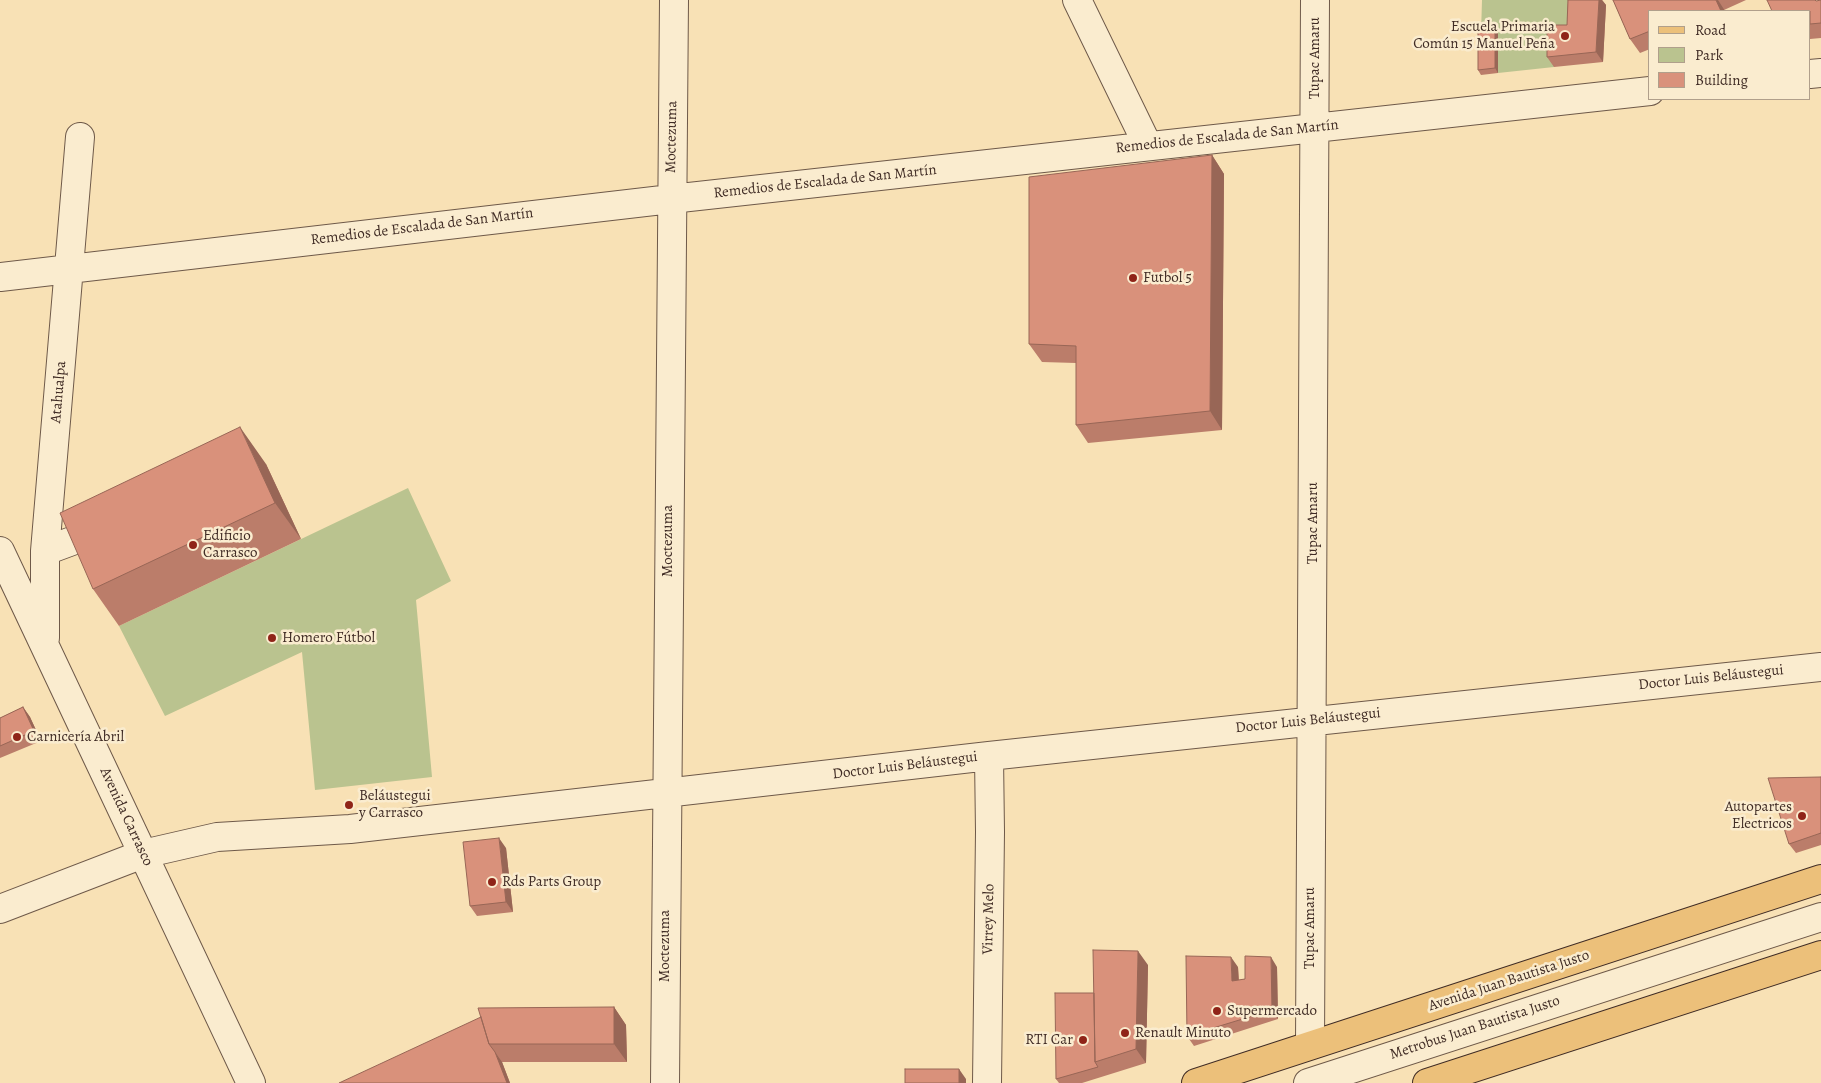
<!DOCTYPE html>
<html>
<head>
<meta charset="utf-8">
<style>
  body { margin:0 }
  #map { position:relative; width:1821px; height:1083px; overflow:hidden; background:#f8e1b5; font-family:Alegreya,serif }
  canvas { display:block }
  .legend { position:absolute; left:1648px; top:10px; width:162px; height:90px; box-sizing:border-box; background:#faeccf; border:1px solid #b09f8b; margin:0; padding:6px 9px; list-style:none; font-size:15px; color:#402c25 }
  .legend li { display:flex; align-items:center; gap:10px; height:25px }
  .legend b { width:25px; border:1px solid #b09f8b }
</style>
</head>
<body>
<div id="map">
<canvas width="1821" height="1083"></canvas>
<ul class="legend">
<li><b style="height:6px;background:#ecc07a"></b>Road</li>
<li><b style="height:14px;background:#bac38f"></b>Park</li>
<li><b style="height:14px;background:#d9917b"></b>Building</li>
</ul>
</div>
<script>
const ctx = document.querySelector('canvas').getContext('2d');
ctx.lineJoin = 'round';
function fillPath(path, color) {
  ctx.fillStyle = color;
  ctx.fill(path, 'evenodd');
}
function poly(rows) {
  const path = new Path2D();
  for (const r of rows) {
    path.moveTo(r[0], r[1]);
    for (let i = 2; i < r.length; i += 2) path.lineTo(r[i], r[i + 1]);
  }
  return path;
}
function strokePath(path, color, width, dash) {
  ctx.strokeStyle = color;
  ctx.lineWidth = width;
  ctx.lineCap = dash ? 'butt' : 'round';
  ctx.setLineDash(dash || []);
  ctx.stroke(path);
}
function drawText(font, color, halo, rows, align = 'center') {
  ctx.font = font + ' Alegreya,serif';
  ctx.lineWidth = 5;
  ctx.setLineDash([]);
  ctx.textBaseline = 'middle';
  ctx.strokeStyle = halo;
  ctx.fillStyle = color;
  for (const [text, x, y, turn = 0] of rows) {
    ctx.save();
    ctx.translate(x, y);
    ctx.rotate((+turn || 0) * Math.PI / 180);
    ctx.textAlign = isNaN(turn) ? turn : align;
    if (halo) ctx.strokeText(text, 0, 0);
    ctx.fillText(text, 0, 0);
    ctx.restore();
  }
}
fillPath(poly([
  [1482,0,1575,0,1574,34,1554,35,1554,67,1498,73,1498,34,1481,34],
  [408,488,451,581,416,600,432,777,315,790,302,652,165,716,119,626]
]), '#bac38f');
const minor = poly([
  [1077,0,1148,146],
  [1810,74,1821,73],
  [0,277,671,199,1650,91],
  [0,551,251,1083],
  [45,551,107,528],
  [45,638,45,551,80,137],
  [0,909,143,854,217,837,350,829,989,756,1821,667],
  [1310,1045,1315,0],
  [665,1083,674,0],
  [987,1083,990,832,989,756],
  [1308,1083,1821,917]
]);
const major = poly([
  [1196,1083,1821,879],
  [1427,1083,1821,955]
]);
strokePath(minor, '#6e5949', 30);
strokePath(major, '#402c25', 30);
strokePath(minor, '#faeccf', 28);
strokePath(major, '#ecc07a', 28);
fillPath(poly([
  [1568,0,1602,0,1606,5,1603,62,1554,67,1547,57,1567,25],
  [1613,0,1746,0,1724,10,1650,11,1650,49,1640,53,1630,39],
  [1821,0,1821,38,1810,39,1810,11],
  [1495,29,1498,34,1498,73,1481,75,1478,70],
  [1212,155,1224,174,1222,430,1088,443,1076,425,1076,363,1042,362,1029,344],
  [266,464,301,539,119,626,93,589],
  [23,707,30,717,41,741,0,758,0,718],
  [1821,777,1821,845,1796,853,1789,844],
  [506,848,513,912,477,916,470,906],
  [1148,965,1146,1063,1082,1083,1059,1083,1056,1079,1094,993],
  [1238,967,1239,980,1245,979,1277,967,1278,1019,1194,1046,1187,1036],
  [614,1007,626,1025,627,1062,502,1062,510,1083,339,1083]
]), '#bb7d6a');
fillPath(poly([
  [1599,0,1602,0,1606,5,1603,62,1596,52],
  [1716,0,1718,0,1725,11,1721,11],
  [1495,29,1498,34,1498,73,1495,68],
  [1212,155,1224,174,1222,430,1210,411],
  [240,427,266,464,301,539,275,503],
  [23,707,30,717,41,741,34,731],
  [499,838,506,848,513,912,506,902],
  [1138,951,1148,965,1146,1063,1136,1049],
  [1231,957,1238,967,1239,990,1232,981],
  [1271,957,1277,967,1278,1019,1272,1010],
  [614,1007,626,1025,627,1062,614,1044],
  [495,1052,502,1062,510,1083,507,1083],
  [959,1069,966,1079,966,1083,959,1083]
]), '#986656');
const building = poly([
  [1568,0,1599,0,1596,52,1547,57,1547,25,1567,25,1568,0],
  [1613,0,1716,0,1721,11,1650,11,1650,31,1630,39,1613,0],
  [1767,0,1815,0,1816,1,1821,0,1821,23,1810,24,1810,11,1772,11,1767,0],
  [1478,29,1495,29,1495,68,1478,70,1478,29],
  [1212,155,1210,411,1076,425,1076,346,1029,344,1029,177,1212,155],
  [240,427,275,503,93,589,60,513,240,427],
  [23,707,34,731,0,746,0,718,23,707],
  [1821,777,1821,833,1789,844,1768,778,1821,777],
  [499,838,506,902,470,906,463,842,499,838],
  [1093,950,1138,951,1136,1049,1095,1062,1093,950],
  [1186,956,1231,957,1232,981,1245,979,1245,956,1271,957,1272,1010,1187,1036,1186,956],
  [1055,993,1094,993,1095,1062,1098,1067,1056,1079,1055,993],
  [614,1007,614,1044,489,1044,478,1008,614,1007],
  [481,1017,489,1044,495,1052,507,1083,339,1083,481,1017],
  [905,1069,959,1069,959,1083,905,1083,905,1069]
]);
fillPath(building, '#d9917b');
strokePath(building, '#986656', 1);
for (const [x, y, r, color] of [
  [1565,36,5,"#8f2418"],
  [1133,278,5,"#8f2418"],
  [193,545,5,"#8f2418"],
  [272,638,5,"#8f2418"],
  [17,737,5,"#8f2418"],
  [349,805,5,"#8f2418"],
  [1802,816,5,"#8f2418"],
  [492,882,5,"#8f2418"],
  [1217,1011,5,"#8f2418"],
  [1125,1033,5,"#8f2418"],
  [1083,1040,5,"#8f2418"]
]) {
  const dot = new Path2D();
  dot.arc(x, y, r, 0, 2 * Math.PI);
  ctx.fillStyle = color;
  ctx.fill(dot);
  strokePath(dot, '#faeccf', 2);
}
drawText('15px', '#402c25', '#faeccf', [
  ["Escuela Primaria",1555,27,"right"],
  ["Común 15 Manuel Peña",1555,44,"right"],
  ["Futbol 5",1143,278],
  ["Edificio",203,536],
  ["Carrasco",203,553],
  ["Homero Fútbol",282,638],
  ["Carnicería Abril",27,737],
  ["Beláustegui",359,796],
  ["y Carrasco",359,813],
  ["Autopartes",1792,807,"right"],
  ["Electricos",1792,824,"right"],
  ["Rds Parts Group",502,882],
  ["Supermercado",1227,1011],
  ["Renault Minuto",1135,1033],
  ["RTI Car",1073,1040,"right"]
], 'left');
drawText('15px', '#402c25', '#faeccf', [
  ["Tupac Amaru",1315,58,-90],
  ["Moctezuma",672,137,-89],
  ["Remedios de Escalada de San Martín",1227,137,-6],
  ["Remedios de Escalada de San Martín",825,182,-6],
  ["Remedios de Escalada de San Martín",422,227,-7],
  ["Atahualpa",59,392,-85],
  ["Tupac Amaru",1313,523,-90],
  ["Moctezuma",668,541,-90],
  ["Doctor Luis Beláustegui",1711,678,-6],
  ["Doctor Luis Beláustegui",1308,721,-6],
  ["Doctor Luis Beláustegui",905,766,-7],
  ["Avenida Carrasco",126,817,65],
  ["Virrey Melo",989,919,-89],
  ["Tupac Amaru",1310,928,-90],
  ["Moctezuma",665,946,-90],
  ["Avenida Juan Bautista Justo",1509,981,-18],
  ["Metrobus Juan Bautista Justo",1475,1028,-18]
]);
</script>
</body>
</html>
